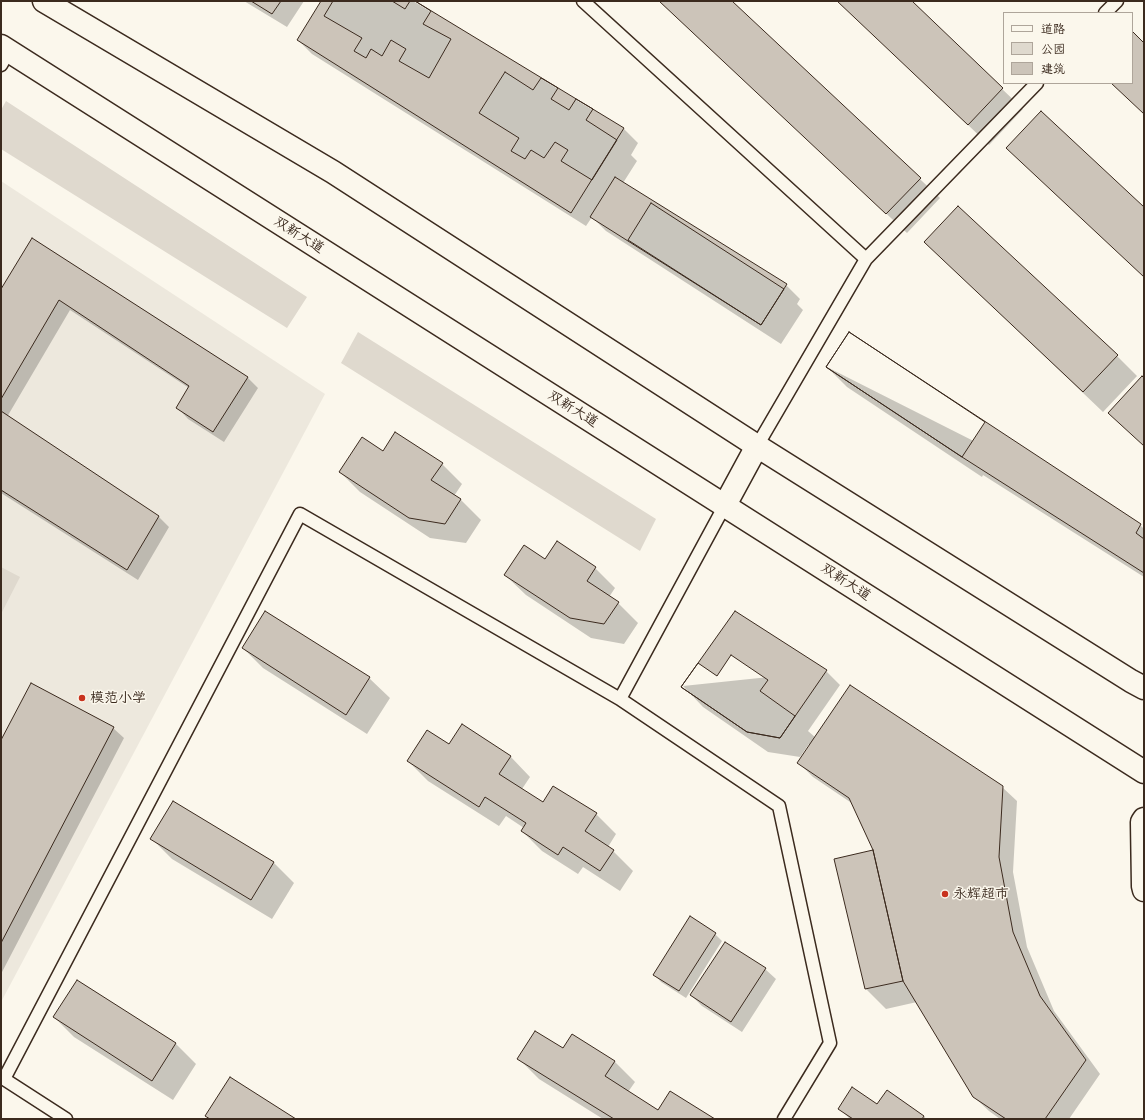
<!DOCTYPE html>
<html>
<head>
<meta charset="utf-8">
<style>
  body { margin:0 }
  #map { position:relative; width:1145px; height:1120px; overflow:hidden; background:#fbf7ec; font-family:Delius,"LXGW WenKai TC",sans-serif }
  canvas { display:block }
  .frame { position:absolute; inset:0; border:2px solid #3b2a1e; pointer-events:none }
  .legend { position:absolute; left:1003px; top:12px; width:130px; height:72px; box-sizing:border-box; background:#fbf7ec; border:1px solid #aea59a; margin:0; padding:5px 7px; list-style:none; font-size:12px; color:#3b2a1e }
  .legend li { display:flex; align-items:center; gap:8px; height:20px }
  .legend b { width:20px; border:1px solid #aea59a }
</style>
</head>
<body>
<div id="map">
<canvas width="1145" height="1120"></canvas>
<div class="frame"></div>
<ul class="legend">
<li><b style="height:5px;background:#fbf7ec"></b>道路</li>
<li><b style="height:11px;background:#dfd9ce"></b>公园</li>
<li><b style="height:11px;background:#ccc4b9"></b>建筑</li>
</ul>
</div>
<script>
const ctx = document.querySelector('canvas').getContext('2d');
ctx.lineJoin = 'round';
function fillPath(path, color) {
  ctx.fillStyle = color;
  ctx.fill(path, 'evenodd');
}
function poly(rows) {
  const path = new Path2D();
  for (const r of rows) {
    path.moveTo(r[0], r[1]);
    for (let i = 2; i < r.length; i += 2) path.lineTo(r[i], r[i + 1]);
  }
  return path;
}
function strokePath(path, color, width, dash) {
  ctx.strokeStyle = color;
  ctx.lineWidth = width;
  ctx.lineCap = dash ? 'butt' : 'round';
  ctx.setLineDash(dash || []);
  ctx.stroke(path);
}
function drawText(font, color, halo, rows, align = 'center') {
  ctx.font = font + ' Delius,"LXGW WenKai TC",sans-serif';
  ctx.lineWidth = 3;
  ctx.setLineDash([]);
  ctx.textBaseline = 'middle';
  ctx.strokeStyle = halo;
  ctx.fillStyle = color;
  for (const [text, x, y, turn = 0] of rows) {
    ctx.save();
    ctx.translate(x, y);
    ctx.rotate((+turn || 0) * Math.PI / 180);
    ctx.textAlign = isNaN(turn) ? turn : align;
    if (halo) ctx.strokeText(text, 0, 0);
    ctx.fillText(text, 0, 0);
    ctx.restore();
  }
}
fillPath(poly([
  [1,181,325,394,1,1002]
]), '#ede8dd');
fillPath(poly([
  [6,101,307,297,287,328,1,149,1,110],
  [358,332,656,519,640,551,341,363],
  [1,567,20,577,1,614]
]), '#dfd9ce');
fillPath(poly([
  [244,1,304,1,287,27],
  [322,1,413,1,624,129,638,143,631,155,637,161,623,183,786,285,800,299,797,304,803,310,781,344,606,231,592,217,586,226,312,54,298,40],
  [659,1,731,1,940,198,907,233],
  [838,1,910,1,1023,109,989,145],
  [32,239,247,377,258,388,224,442,188,419,178,408,189,388,70,310,7,417,158,516,169,527,138,580,1,493,1,291],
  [925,242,1117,356,1137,376,1103,412],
  [827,367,1140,525,1144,529,1144,577,983,475,982,477,847,387],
  [384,452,442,464,462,484,454,496,461,500,481,520,466,543,430,538,360,492,340,472],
  [545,561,595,568,615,588,609,597,618,603,638,623,624,644,591,638,526,595,505,575],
  [243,648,369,678,390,698,367,734,263,668],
  [826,671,840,685,808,731,816,738,1002,787,1017,801,1013,872,1027,947,1054,1011,1100,1074,1069,1119,1000,1119,989,1111,974,1097,917,1002,886,1009,866,989,835,859,874,851,853,804,813,777,799,763,811,745,809,744,800,757,768,752,703,707,683,686],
  [113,728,124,738,1,974,1,742],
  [450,745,510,756,530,777,522,789,543,803,596,814,616,834,608,847,613,851,633,871,620,891,583,867,578,874,542,851,522,831,524,828,506,816,499,826,428,781,408,761],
  [174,802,274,863,294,883,272,919,172,859,152,839],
  [715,934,722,941,686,998,661,982,654,974],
  [765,969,776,979,742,1032,702,1006,691,995],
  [78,981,176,1044,196,1064,173,1100,74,1037,54,1017],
  [564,1050,614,1061,635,1082,628,1092,659,1111,713,1119,603,1119,539,1079,519,1059],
  [877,1105,924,1116,926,1119,850,1119,839,1108]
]), '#0003');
const building = poly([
  [251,1,281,1,272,14,251,1],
  [321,1,415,1,624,128,571,213,297,40,321,1],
  [333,1,392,1,405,9,410,1,415,1,431,11,423,24,451,39,429,78,399,61,406,49,391,40,382,56,371,49,366,58,354,51,362,38,324,16,333,1],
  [659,1,732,1,921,178,886,214,659,1],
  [837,1,912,1,1003,88,968,125,837,1],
  [1132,31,1144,43,1144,114,1111,83,1132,83,1132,31],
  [505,72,533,90,541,78,558,88,551,99,569,110,576,99,593,109,586,120,617,140,592,180,561,161,568,150,555,142,544,158,531,150,525,159,511,151,519,138,479,113,505,72],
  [1041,111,1144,207,1144,277,1006,148,1041,111],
  [615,177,787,284,761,325,590,217,615,177],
  [651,203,784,289,761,325,628,240,651,203],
  [958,206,1118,355,1083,392,924,242,958,206],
  [32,238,248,377,213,432,176,408,189,386,59,300,1,399,1,289,32,238],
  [849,332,985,422,962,457,826,367,849,332],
  [849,332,1141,524,1136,533,1144,539,1144,573,962,457,826,367,849,332],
  [1142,376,1144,378,1144,446,1108,413,1142,376],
  [1,411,159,516,127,570,1,490,1,411],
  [395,432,443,463,431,480,461,499,445,524,409,518,339,472,362,437,383,451,395,432],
  [557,541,596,567,587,581,619,602,604,624,570,618,504,575,524,545,545,559,557,541],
  [265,611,370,677,346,715,242,648,265,611],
  [735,611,827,670,780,738,747,732,681,687,735,611],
  [731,655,768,680,760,691,795,716,780,738,747,732,681,687,698,663,717,676,731,655],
  [31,683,114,727,1,943,1,740,31,683],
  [850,685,1003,786,999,857,1013,932,1040,996,1086,1060,1045,1119,1006,1119,973,1097,903,981,873,850,849,798,797,763,850,685],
  [462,724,511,756,499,774,543,802,553,786,597,813,585,831,614,850,600,871,563,847,558,855,521,831,526,823,485,797,479,807,407,761,427,730,449,744,462,724],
  [173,801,274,862,251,900,150,839,173,801],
  [873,850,903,981,865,989,834,859,873,850],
  [690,916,716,933,679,991,653,975,690,916],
  [725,942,766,968,731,1022,690,995,725,942],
  [77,980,176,1043,152,1081,53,1017,77,980],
  [535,1031,563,1048,572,1034,615,1061,605,1076,658,1110,670,1091,715,1119,614,1119,517,1059,535,1031],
  [230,1077,296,1119,210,1119,205,1116,230,1077],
  [852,1087,877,1104,887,1090,924,1116,922,1119,853,1119,838,1109,852,1087]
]);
fillPath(building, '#ccc4b9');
strokePath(building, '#3b2a1e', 1);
const service = poly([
  [583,1,866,259],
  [1105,13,1117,1],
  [1,65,9,51],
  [757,446,866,259,1037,83],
  [725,505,620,699,779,806,830,1043,784,1119],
  [66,1119,4,1079,300,514,620,699]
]);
const minor = poly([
  [725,505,757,446]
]);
const secondary = poly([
  [44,1,333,172,757,446,1131,681,1144,688],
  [1,46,1144,772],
  [1144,819,1142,822,1143,886,1144,890]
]);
strokePath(service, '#3b2a1e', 15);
strokePath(minor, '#3b2a1e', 25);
strokePath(secondary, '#3b2a1e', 25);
strokePath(service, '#fbf7ec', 12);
strokePath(minor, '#fbf7ec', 22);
strokePath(secondary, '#fbf7ec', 22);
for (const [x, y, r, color] of [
  [82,698,4,"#c8321e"],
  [945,894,4,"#c8321e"]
]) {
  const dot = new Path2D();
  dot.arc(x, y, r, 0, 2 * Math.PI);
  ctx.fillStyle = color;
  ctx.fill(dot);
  strokePath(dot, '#fbf7ec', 1.5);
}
drawText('14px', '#3b2a1e', '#fbf7ec', [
  ["双新大道",299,235,32],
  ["双新大道",573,409,32],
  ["双新大道",846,582,33]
]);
drawText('14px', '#3b2a1e', '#fbf7ec', [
  ["模范小学",90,698],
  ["永辉超市",953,894]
], 'left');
</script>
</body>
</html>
